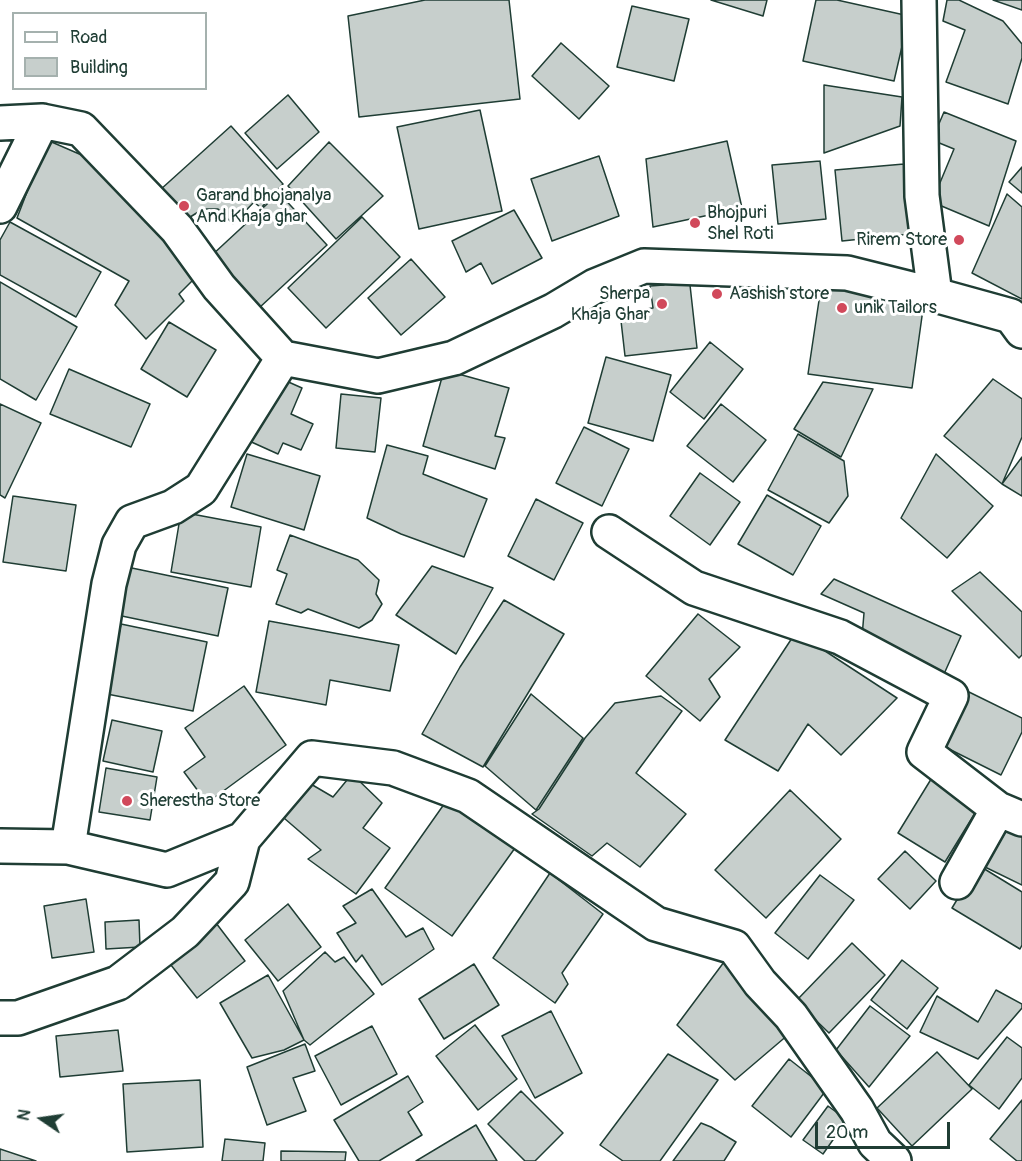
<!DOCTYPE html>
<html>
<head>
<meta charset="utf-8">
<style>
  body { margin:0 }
  #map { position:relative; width:1022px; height:1161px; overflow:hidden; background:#fff; font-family:Pangolin,sans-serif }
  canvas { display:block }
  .legend { position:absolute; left:12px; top:12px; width:195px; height:78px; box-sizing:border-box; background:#fff; border:2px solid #a5b1ae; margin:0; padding:8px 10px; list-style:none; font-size:18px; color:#1f3d34 }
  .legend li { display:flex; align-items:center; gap:12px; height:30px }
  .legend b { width:30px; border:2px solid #a5b1ae }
  .north { position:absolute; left:12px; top:1089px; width:60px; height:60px; -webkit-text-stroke:4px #fff; paint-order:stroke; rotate:283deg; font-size:16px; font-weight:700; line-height:24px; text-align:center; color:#1f3d34 }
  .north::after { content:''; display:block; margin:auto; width:21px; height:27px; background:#1f3d34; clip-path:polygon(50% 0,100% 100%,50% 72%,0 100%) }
  .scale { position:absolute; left:815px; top:1122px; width:135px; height:27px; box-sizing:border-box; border:3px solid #1f3d34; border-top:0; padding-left:8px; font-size:18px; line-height:21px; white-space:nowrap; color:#1f3d34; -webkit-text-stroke:4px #fff; paint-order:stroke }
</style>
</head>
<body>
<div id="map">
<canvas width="1022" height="1161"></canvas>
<ul class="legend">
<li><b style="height:8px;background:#fff"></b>Road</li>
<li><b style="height:16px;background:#c7cfcc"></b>Building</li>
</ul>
<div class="north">N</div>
<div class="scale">20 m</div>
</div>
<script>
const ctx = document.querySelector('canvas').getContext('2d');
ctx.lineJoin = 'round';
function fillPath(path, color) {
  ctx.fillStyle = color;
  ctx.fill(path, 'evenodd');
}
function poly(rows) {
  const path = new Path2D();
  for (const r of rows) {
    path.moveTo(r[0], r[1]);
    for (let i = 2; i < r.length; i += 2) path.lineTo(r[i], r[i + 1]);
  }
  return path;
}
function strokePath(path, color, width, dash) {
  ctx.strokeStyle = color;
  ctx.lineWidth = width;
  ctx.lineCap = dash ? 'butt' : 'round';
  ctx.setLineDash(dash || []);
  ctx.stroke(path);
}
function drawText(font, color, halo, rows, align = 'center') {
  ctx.font = font + ' Pangolin,sans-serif';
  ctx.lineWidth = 6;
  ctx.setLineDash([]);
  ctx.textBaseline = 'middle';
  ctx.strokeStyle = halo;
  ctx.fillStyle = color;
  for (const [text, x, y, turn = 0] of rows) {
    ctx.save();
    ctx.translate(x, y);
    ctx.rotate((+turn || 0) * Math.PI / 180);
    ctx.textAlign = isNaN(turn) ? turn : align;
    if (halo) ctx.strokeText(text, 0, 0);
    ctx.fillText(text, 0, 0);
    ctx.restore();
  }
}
const building = poly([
  [425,0,509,0,520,99,359,117,348,16,425,0],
  [711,0,767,0,763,16,711,0],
  [816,0,837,0,909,16,894,81,803,61,816,0],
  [947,0,959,0,1003,21,1022,44,1022,58,1008,104,946,82,965,30,943,21,947,0],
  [993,0,1022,0,1022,10,993,0],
  [632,6,689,19,674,81,617,67,632,6],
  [561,43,609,86,579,119,532,76,561,43],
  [824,85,902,97,900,126,824,153,824,85],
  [288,95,319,132,277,169,245,133,288,95],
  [480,110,502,211,419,229,397,127,480,110],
  [944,112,1016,141,989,226,932,202,954,149,932,140,944,112],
  [231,126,283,184,261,208,254,202,233,224,218,209,203,209,187,219,160,190,231,126],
  [47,140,100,163,156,219,158,235,197,276,179,294,184,301,146,339,115,305,129,281,17,218,47,140],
  [727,141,742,208,653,227,646,159,727,141],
  [329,142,383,196,336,239,288,186,329,142],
  [599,156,619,216,552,241,531,179,599,156],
  [820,161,826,219,778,224,772,165,820,161],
  [904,164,911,234,842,241,835,170,904,164],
  [1022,167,1022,193,1009,182,1022,167],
  [279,193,327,245,259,308,211,256,279,193],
  [1007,194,1022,207,1022,299,972,273,1007,194],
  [514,210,542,258,492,284,481,263,466,272,452,241,514,210],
  [362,217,400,257,326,328,288,288,362,217],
  [10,222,101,272,76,317,0,275,0,240,10,222],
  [411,259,445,297,401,335,368,298,411,259],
  [689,276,697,348,625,356,620,312,653,308,650,286,664,285,663,279,689,276],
  [0,282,77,327,36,400,0,379,0,282],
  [821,287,924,302,912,388,808,374,821,287],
  [169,322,216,350,187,397,141,369,169,322],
  [710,342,743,369,704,419,670,392,710,342],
  [606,357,671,375,653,441,588,423,606,357],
  [69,369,150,404,131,447,50,414,69,369],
  [444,370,509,388,495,436,505,438,495,469,423,446,444,370],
  [275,376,302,388,291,414,313,424,301,450,283,443,278,454,247,440,275,376],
  [993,379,1022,399,1022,437,1002,484,944,436,993,379],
  [823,382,873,389,841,457,794,429,823,382],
  [341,394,381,398,375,452,336,448,341,394],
  [0,404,41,423,5,498,0,495,0,404],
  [721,404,766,440,733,482,687,446,721,404],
  [584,427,629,449,602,506,556,483,584,427],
  [798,434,844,461,848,496,829,523,768,490,798,434],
  [387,445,428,456,423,474,487,499,464,557,401,534,367,518,387,445],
  [247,454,320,476,304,530,231,507,247,454],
  [936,454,993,506,947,558,901,518,936,454],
  [1022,457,1022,496,1002,484,1022,457],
  [700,473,740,502,710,545,670,516,700,473],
  [767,495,821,526,793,575,738,544,767,495],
  [13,496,76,505,66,571,3,562,13,496],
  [536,499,583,523,554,580,508,556,536,499],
  [181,512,261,527,251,587,171,572,181,512],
  [290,535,358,560,379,580,376,594,382,604,372,620,359,628,308,609,301,613,276,604,287,574,277,570,290,535],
  [432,566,493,588,456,654,396,615,432,566],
  [127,567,228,588,218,636,117,615,127,567],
  [980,572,1022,612,1022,655,1019,658,952,591,980,572],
  [834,579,961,636,944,674,862,637,864,613,821,594,834,579],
  [504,600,564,634,483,767,422,734,460,667,504,600],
  [698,614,740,647,709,679,720,697,700,721,646,676,698,614],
  [269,621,399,645,390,691,330,680,326,705,256,692,269,621],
  [121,624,207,642,193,711,107,694,121,624],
  [796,632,897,698,841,755,808,724,778,771,725,740,796,632],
  [244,686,286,745,207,803,184,772,205,757,185,728,244,686],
  [969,692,1022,718,1022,732,1001,775,943,746,969,692],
  [531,694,583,738,536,810,485,766,531,694],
  [661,696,682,711,636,773,686,814,640,867,607,843,592,856,532,814,539,809,585,738,615,703,661,696],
  [112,720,162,731,153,772,103,761,112,720],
  [106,768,157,777,150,820,99,812,106,768],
  [352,774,382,803,363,828,390,848,356,894,308,859,321,850,277,812,304,780,333,797,352,774],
  [933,776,980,805,945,862,898,833,933,776],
  [790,790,841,839,766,918,715,870,790,790],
  [447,800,515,848,452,936,385,888,447,800],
  [1011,822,1022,828,1022,885,985,867,1011,822],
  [905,851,936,881,910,909,878,879,905,851],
  [978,865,1022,892,1022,945,1020,949,952,908,978,865],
  [550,873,603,914,562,973,568,984,555,1003,493,958,550,873],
  [820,875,854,900,808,959,775,933,820,875],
  [372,889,406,937,423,928,434,949,382,985,362,955,356,962,337,933,356,923,343,906,372,889],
  [86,899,94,952,52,958,44,906,86,899],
  [288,904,321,947,278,981,245,940,288,904],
  [139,920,140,947,106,949,105,922,139,920],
  [216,923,245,961,197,998,167,960,216,923],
  [852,943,885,975,829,1033,796,1001,852,943],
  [325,952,335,962,344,957,374,994,310,1045,304,1040,283,991,325,952],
  [902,960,938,988,907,1029,871,1000,902,960],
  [724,962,789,1034,735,1080,677,1025,724,962],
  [474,964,499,1005,444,1039,419,999,474,964],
  [268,975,304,1040,284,1050,252,1058,220,1003,268,975],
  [996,990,1022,1004,1022,1008,978,1059,920,1032,937,996,978,1022,996,990],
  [870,1006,910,1036,869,1087,836,1050,870,1006],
  [551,1011,582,1073,535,1098,502,1036,551,1011],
  [475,1025,517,1079,478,1110,436,1056,475,1025],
  [372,1026,397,1074,341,1105,315,1056,372,1026],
  [118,1030,123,1071,60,1077,56,1036,118,1030],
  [1007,1037,1022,1048,1022,1078,999,1109,969,1085,1007,1037],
  [305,1044,315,1071,293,1078,306,1111,267,1125,247,1067,305,1044],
  [937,1052,972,1089,912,1146,877,1108,937,1052],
  [668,1054,718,1080,660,1161,623,1161,600,1145,668,1054],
  [789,1059,827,1089,791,1137,752,1106,789,1059],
  [408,1076,423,1102,408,1112,422,1135,379,1161,359,1161,334,1120,408,1076],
  [200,1080,203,1147,127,1152,123,1084,200,1080],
  [521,1091,563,1133,535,1161,525,1161,488,1124,521,1091],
  [1022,1100,1022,1161,1017,1161,990,1139,1022,1100],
  [828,1106,847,1120,823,1154,803,1140,828,1106],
  [701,1123,711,1127,736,1142,724,1161,673,1161,701,1123],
  [476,1125,497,1161,416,1161,476,1125],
  [225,1139,265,1143,263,1161,222,1161,225,1139],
  [0,1149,36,1161,0,1161,0,1149],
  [281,1151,346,1152,345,1161,281,1161,281,1151]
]);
fillPath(building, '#c7cfcc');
strokePath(building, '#1f3d34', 1.5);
const street = poly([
  [919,0,922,196,935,295],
  [0,123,42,121,81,129,177,229,219,287,283,358,378,376,454,358,553,311,595,286,644,266,847,273,935,295,1011,316,1022,331],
  [0,206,42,121],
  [609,532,694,588,840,637,951,696,924,752,998,809,1022,819],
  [0,846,68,847,167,870,243,839,312,758,393,768,468,796,656,924,734,947,760,983,791,1016,857,1110,875,1143,894,1161],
  [68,847,109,584,119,545,132,522,173,507,201,489,283,358],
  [957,882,998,809],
  [0,1018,18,1018,118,983,185,932,232,882,243,839]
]);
strokePath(street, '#1f3d34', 38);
strokePath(street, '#fff', 33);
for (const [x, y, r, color] of [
  [184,206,6,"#d1495b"],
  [695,223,6,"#d1495b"],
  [959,240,6,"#d1495b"],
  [717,294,6,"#d1495b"],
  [662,304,6,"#d1495b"],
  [842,308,6,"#d1495b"],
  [127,801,6,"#d1495b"]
]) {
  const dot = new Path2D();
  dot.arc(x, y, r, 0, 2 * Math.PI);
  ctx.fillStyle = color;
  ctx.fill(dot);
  strokePath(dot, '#fff', 2);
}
drawText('18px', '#1f3d34', '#fff', [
  ["Garand bhojanalya",196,196],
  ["And Khaja ghar",196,217],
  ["Bhojpuri",707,213],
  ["Shel Roti",707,234],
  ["Rirem Store",947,240,"right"],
  ["Sherpa",650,294,"right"],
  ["Khaja Ghar",650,315,"right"],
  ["Aashish store",729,294],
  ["unik Tailors",854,308],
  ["Sherestha Store",139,801]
], 'left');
</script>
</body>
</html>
